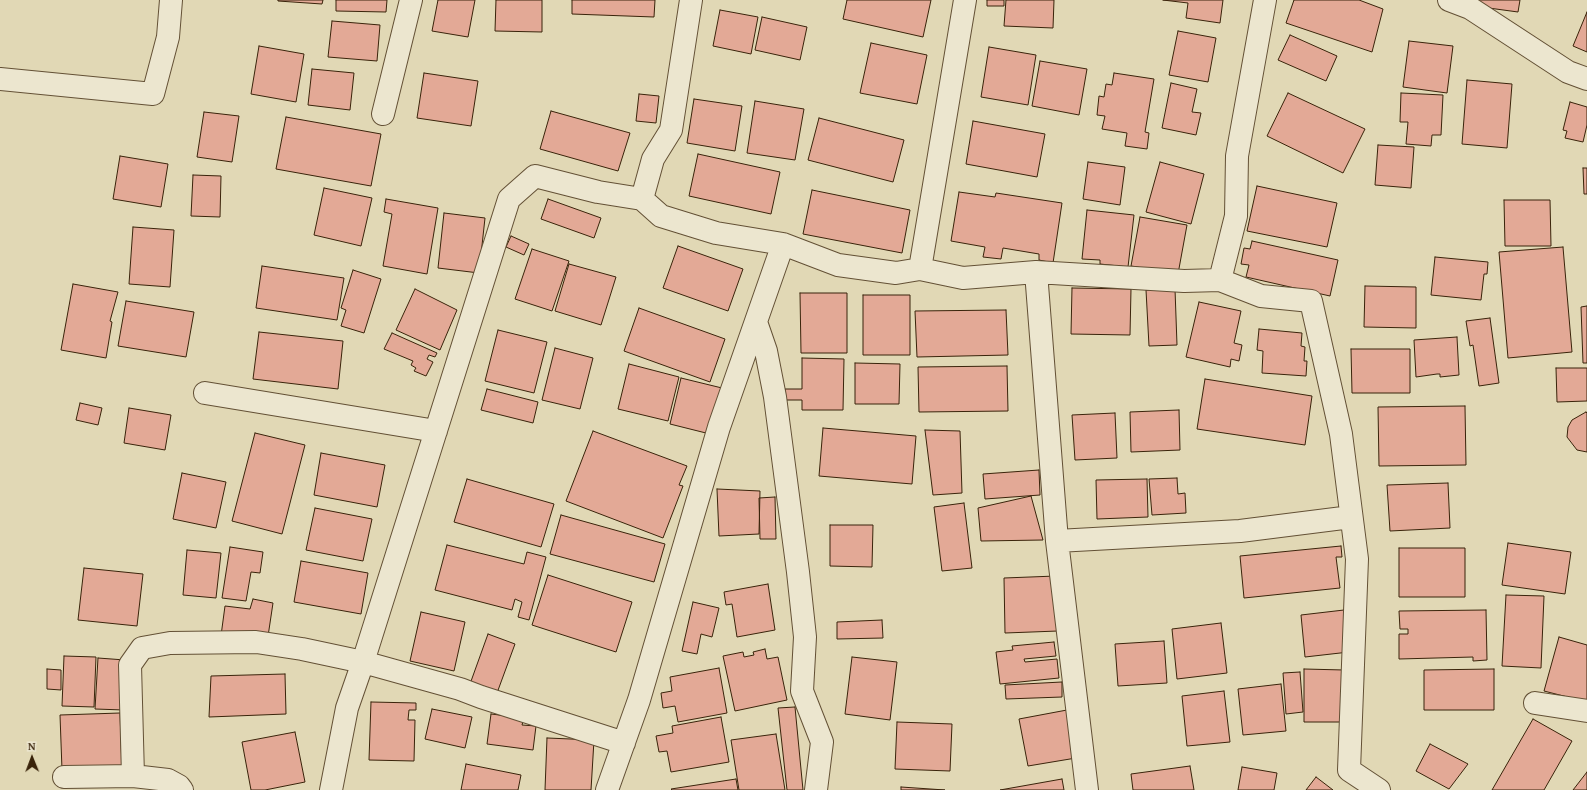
<!DOCTYPE html>
<html>
<head>
<meta charset="utf-8">
<style>
  body { margin:0 }
  #map { position:relative; width:1587px; height:790px; overflow:hidden; background:#e1d8b5; font-family:"Gentium Book Plus",serif }
  canvas { display:block }
  .north { position:absolute; left:12px; top:738px; width:40px; height:40px; -webkit-text-stroke:3px #ece6cf; paint-order:stroke; rotate:359deg; font-size:11px; font-weight:700; line-height:16px; text-align:center; color:#39230a }
  .north::after { content:''; display:block; margin:auto; width:14px; height:18px; background:#39230a; clip-path:polygon(50% 0,100% 100%,50% 72%,0 100%) }
</style>
</head>
<body>
<div id="map">
<canvas width="1587" height="790"></canvas>
<div class="north">N</div>
</div>
<script>
const ctx = document.querySelector('canvas').getContext('2d');
ctx.lineJoin = 'round';
function fillPath(path, color) {
  ctx.fillStyle = color;
  ctx.fill(path, 'evenodd');
}
function poly(rows) {
  const path = new Path2D();
  for (const r of rows) {
    path.moveTo(r[0], r[1]);
    for (let i = 2; i < r.length; i += 2) path.lineTo(r[i], r[i + 1]);
  }
  return path;
}
function strokePath(path, color, width, dash) {
  ctx.strokeStyle = color;
  ctx.lineWidth = width;
  ctx.lineCap = dash ? 'butt' : 'round';
  ctx.setLineDash(dash || []);
  ctx.stroke(path);
}
const building = poly([
  [278,0,323,0,322,4,278,1,278,0],
  [336,0,387,0,386,12,336,11,336,0],
  [438,0,475,0,468,37,432,31,438,0],
  [496,0,542,0,542,32,495,31,496,0],
  [572,0,655,0,654,17,572,14,572,0],
  [847,0,931,0,923,37,843,19,847,0],
  [987,0,1004,0,1004,6,987,6,987,0],
  [1006,0,1054,0,1053,28,1004,26,1006,0],
  [1163,0,1223,0,1220,23,1186,18,1188,3,1163,0],
  [1294,0,1359,0,1383,9,1372,52,1286,23,1294,0],
  [1475,0,1520,0,1518,12,1474,6,1475,0],
  [720,10,758,17,751,54,713,46,720,10],
  [1587,12,1587,52,1573,46,1587,12],
  [762,17,807,27,800,60,755,50,762,17],
  [332,21,380,25,377,61,328,57,332,21],
  [1178,31,1216,38,1208,82,1169,75,1178,31],
  [1290,35,1337,56,1326,81,1278,60,1290,35],
  [1409,41,1453,46,1447,93,1403,87,1409,41],
  [871,43,927,55,917,104,860,93,871,43],
  [259,46,304,54,296,102,251,94,259,46],
  [989,47,1036,55,1028,105,981,97,989,47],
  [1040,61,1087,69,1079,115,1032,106,1040,61],
  [312,69,354,73,350,110,308,105,312,69],
  [424,73,478,81,471,126,417,118,424,73],
  [1114,73,1154,79,1145,132,1149,133,1147,149,1125,146,1127,133,1102,129,1105,116,1097,115,1099,96,1104,97,1106,84,1112,85,1114,73],
  [1467,80,1512,84,1507,148,1462,144,1467,80],
  [1171,83,1197,89,1192,112,1201,113,1196,135,1162,128,1171,83],
  [1288,93,1365,129,1343,173,1267,136,1288,93],
  [1401,93,1443,95,1441,135,1432,135,1431,146,1406,144,1408,122,1400,122,1401,93],
  [639,94,659,96,656,123,636,121,639,94],
  [694,99,742,106,735,151,687,143,694,99],
  [755,101,804,109,795,160,747,153,755,101],
  [1570,102,1587,107,1587,125,1583,142,1565,138,1567,131,1563,130,1570,102],
  [551,111,630,133,618,171,540,149,551,111],
  [204,112,239,116,232,162,197,157,204,112],
  [286,117,381,134,371,186,276,169,286,117],
  [819,118,904,140,893,182,808,160,819,118],
  [973,121,1045,134,1037,177,966,164,973,121],
  [1378,145,1414,147,1411,188,1375,185,1378,145],
  [698,154,780,172,771,214,689,196,698,154],
  [120,156,168,164,161,207,113,199,120,156],
  [1088,162,1125,167,1120,205,1083,199,1088,162],
  [1160,162,1204,174,1191,224,1146,212,1160,162],
  [1583,168,1587,168,1587,194,1584,194,1583,168],
  [193,175,221,176,220,217,191,216,193,175],
  [1257,186,1337,203,1327,247,1247,231,1257,186],
  [324,188,372,198,361,246,314,235,324,188],
  [812,190,910,210,902,253,803,234,812,190],
  [959,192,995,197,996,193,1062,203,1053,263,1039,260,1039,254,1003,248,1001,259,983,257,985,247,951,241,959,192],
  [386,199,438,208,427,274,383,266,392,214,384,212,386,199],
  [548,199,601,218,594,238,541,219,548,199],
  [1504,200,1550,200,1551,246,1505,246,1504,200],
  [1087,210,1134,215,1128,267,1100,264,1100,260,1082,259,1087,210],
  [444,213,485,218,479,273,438,268,444,213],
  [1140,217,1187,225,1178,274,1131,266,1140,217],
  [133,227,174,230,170,287,129,284,133,227],
  [511,236,529,244,524,255,506,247,511,236],
  [1252,241,1338,260,1330,296,1246,277,1249,265,1241,264,1244,248,1250,249,1252,241],
  [678,246,743,269,728,311,663,288,678,246],
  [1563,247,1572,352,1508,358,1499,252,1563,247],
  [532,249,569,261,552,311,515,299,532,249],
  [1435,257,1488,262,1487,274,1484,274,1481,300,1431,295,1435,257],
  [569,264,616,277,601,325,555,311,569,264],
  [262,266,344,278,337,320,256,308,262,266],
  [353,270,381,279,364,333,341,326,346,310,341,308,353,270],
  [73,284,118,292,110,321,112,322,106,358,61,350,73,284],
  [1365,286,1416,287,1416,328,1364,327,1365,286],
  [1072,288,1131,289,1130,335,1071,334,1072,288],
  [415,289,457,310,440,350,396,330,415,289],
  [1175,289,1177,345,1149,346,1146,290,1175,289],
  [800,293,847,293,847,353,801,353,800,293],
  [863,295,910,295,910,355,863,355,863,295],
  [126,301,194,312,186,357,118,346,126,301],
  [1199,302,1241,311,1234,343,1242,345,1239,361,1231,359,1230,367,1186,357,1199,302],
  [1587,306,1587,363,1583,363,1581,307,1587,306],
  [639,308,725,339,710,382,624,351,639,308],
  [1006,310,1008,355,917,357,915,311,1006,310],
  [1490,318,1499,383,1479,386,1473,345,1470,346,1466,321,1490,318],
  [1259,329,1302,333,1301,346,1305,347,1304,361,1307,361,1306,376,1262,373,1263,351,1257,350,1259,329],
  [498,330,547,342,534,393,485,381,498,330],
  [259,332,343,341,338,389,253,379,259,332],
  [392,333,437,353,435,357,429,355,427,359,433,362,426,376,414,371,416,368,411,365,413,361,384,349,392,333],
  [1457,337,1459,375,1440,377,1440,374,1437,374,1416,377,1414,340,1457,337],
  [555,348,593,358,580,409,542,400,555,348],
  [1351,349,1410,349,1410,393,1352,393,1351,349],
  [802,358,844,359,843,410,802,410,802,400,784,400,785,389,802,389,802,358],
  [855,363,900,364,899,404,855,404,855,363],
  [629,364,679,377,668,421,618,409,629,364],
  [1007,366,1008,411,919,412,918,367,1007,366],
  [1556,368,1587,368,1587,401,1557,402,1556,368],
  [681,378,722,388,710,434,670,424,681,378],
  [1205,379,1312,396,1305,445,1197,429,1205,379],
  [487,389,538,402,533,423,481,410,487,389],
  [80,403,102,408,98,425,76,420,80,403],
  [1465,406,1466,465,1379,466,1378,407,1465,406],
  [129,408,171,415,165,450,124,443,129,408],
  [1179,410,1180,450,1131,452,1130,412,1179,410],
  [1586,412,1587,413,1587,452,1577,450,1567,437,1568,427,1572,420,1586,412],
  [1115,413,1117,458,1075,460,1072,415,1115,413],
  [823,428,916,436,912,484,819,476,823,428],
  [925,430,960,431,962,493,933,495,925,430],
  [593,431,687,466,679,485,683,486,663,538,566,501,593,431],
  [255,433,305,445,282,534,232,521,255,433],
  [321,453,385,465,377,507,314,495,321,453],
  [1039,470,1040,495,985,499,983,474,1039,470],
  [182,473,226,482,216,528,173,519,182,473],
  [1177,478,1178,494,1185,493,1186,513,1152,515,1149,479,1177,478],
  [467,479,554,504,541,547,454,522,467,479],
  [1147,479,1148,517,1097,519,1096,480,1147,479],
  [1448,483,1450,528,1390,531,1387,485,1448,483],
  [717,489,760,491,759,534,719,536,717,489],
  [1031,496,1043,540,981,541,978,508,1031,496],
  [775,497,776,539,760,539,759,498,775,497],
  [964,503,972,568,942,571,934,507,964,503],
  [315,508,372,519,363,561,306,550,315,508],
  [561,515,665,544,654,582,550,554,561,515],
  [830,525,873,525,872,567,830,566,830,525],
  [1508,543,1571,552,1565,594,1502,585,1508,543],
  [447,545,524,564,527,552,546,557,529,620,518,617,522,602,515,599,512,610,435,590,447,545],
  [1341,546,1342,557,1336,557,1340,588,1244,598,1240,556,1341,546],
  [230,547,263,552,260,573,251,572,246,601,222,598,230,547],
  [1399,548,1465,548,1465,597,1399,597,1399,548],
  [187,550,221,553,216,598,183,595,187,550],
  [301,561,368,573,361,614,294,602,301,561],
  [84,568,143,574,137,626,78,620,84,568],
  [548,575,632,602,616,652,532,625,548,575],
  [1056,576,1058,631,1005,633,1004,578,1056,576],
  [768,584,775,630,737,637,732,604,726,605,724,592,768,584],
  [1506,595,1544,596,1541,668,1502,666,1506,595],
  [253,599,273,603,267,643,220,643,225,606,250,609,253,599],
  [693,602,719,608,712,637,701,634,697,654,682,651,693,602],
  [1344,610,1349,652,1305,657,1301,615,1344,610],
  [1486,610,1487,660,1473,661,1473,657,1399,659,1399,634,1408,634,1408,629,1400,629,1399,611,1486,610],
  [421,612,465,622,454,671,410,661,421,612],
  [882,620,883,638,837,639,837,622,882,620],
  [1221,623,1227,673,1177,679,1172,629,1221,623],
  [488,634,515,644,497,693,470,684,488,634],
  [1559,637,1587,645,1587,702,1544,691,1559,637],
  [1164,641,1167,683,1118,686,1115,644,1164,641],
  [1054,642,1056,656,1024,659,1025,662,1057,659,1059,678,1000,684,996,652,1013,650,1012,646,1054,642],
  [765,649,767,659,778,657,787,700,735,711,723,656,743,652,744,657,754,655,753,652,765,649],
  [64,656,96,657,94,707,62,706,64,656],
  [852,657,897,662,890,720,845,714,852,657],
  [98,658,125,660,124,710,95,709,98,658],
  [719,668,727,713,678,722,675,706,663,708,661,693,672,691,670,677,719,668],
  [47,669,61,670,61,690,47,689,47,669],
  [1304,669,1344,670,1343,722,1304,722,1304,669],
  [1494,669,1494,710,1424,710,1424,670,1494,669],
  [1300,672,1303,712,1286,714,1283,673,1300,672],
  [285,674,286,714,209,717,211,676,285,674],
  [1062,682,1062,697,1006,699,1005,685,1062,682],
  [1281,684,1286,731,1243,735,1238,689,1281,684],
  [1224,691,1230,742,1187,746,1182,696,1224,691],
  [371,702,416,703,416,710,409,710,408,720,415,720,414,761,369,760,371,702],
  [795,707,803,790,787,790,778,708,795,707],
  [432,709,472,717,465,748,425,739,432,709],
  [1067,710,1076,758,1028,766,1019,719,1067,710],
  [120,713,122,768,62,770,60,715,120,713],
  [491,714,524,718,522,725,536,726,533,750,487,744,491,714],
  [721,717,729,762,671,772,667,751,659,752,656,736,673,733,672,726,721,717],
  [1533,719,1572,741,1544,790,1492,790,1533,719],
  [897,722,952,724,950,771,895,769,897,722],
  [295,732,305,782,265,790,251,790,242,742,295,732],
  [776,734,785,790,739,790,731,740,776,734],
  [547,738,594,740,591,790,545,790,547,738],
  [1430,744,1468,764,1449,789,1416,771,1430,744],
  [466,764,521,775,518,790,461,790,466,764],
  [1190,766,1194,790,1133,790,1131,774,1190,766],
  [1242,767,1277,773,1274,790,1238,790,1242,767],
  [1587,772,1587,790,1573,790,1587,772],
  [1316,777,1333,790,1306,790,1316,777],
  [736,779,738,790,672,790,671,789,736,779],
  [1062,779,1064,790,1000,790,1062,779],
  [901,787,945,790,901,790,901,787]
]);
fillPath(building, '#e3a996');
strokePath(building, '#39230a', 1);
const minor = poly([
  [1449,0,1470,8,1568,72,1587,79],
  [0,79,153,94,168,37,171,0],
  [383,114,411,0],
  [783,244,838,265,896,273,920,269,965,0],
  [920,269,963,278,1036,272,1057,541,1087,790],
  [1036,272,1184,281,1220,280,1261,296,1311,301,1341,434,1357,559,1349,770,1379,790],
  [1220,280,1236,216,1237,156,1265,0],
  [756,322,766,351,775,397,798,572,805,637,802,691,822,742,816,790],
  [205,393,436,431],
  [1057,541,1240,531,1351,517],
  [1535,703,1587,711],
  [133,776,130,665,142,648,170,643,256,642,302,649,363,662,460,689,481,697,624,743],
  [64,777,133,776,168,780,179,786,182,790],
  [331,790,347,708,363,662,509,199,535,176,598,192,642,199,653,159,671,130,691,0],
  [607,790,639,700,719,427,783,244,716,233,661,216,642,199]
]);
strokePath(minor, '#635035', 24);
strokePath(minor, '#ece6cf', 22);
</script>
</body>
</html>
